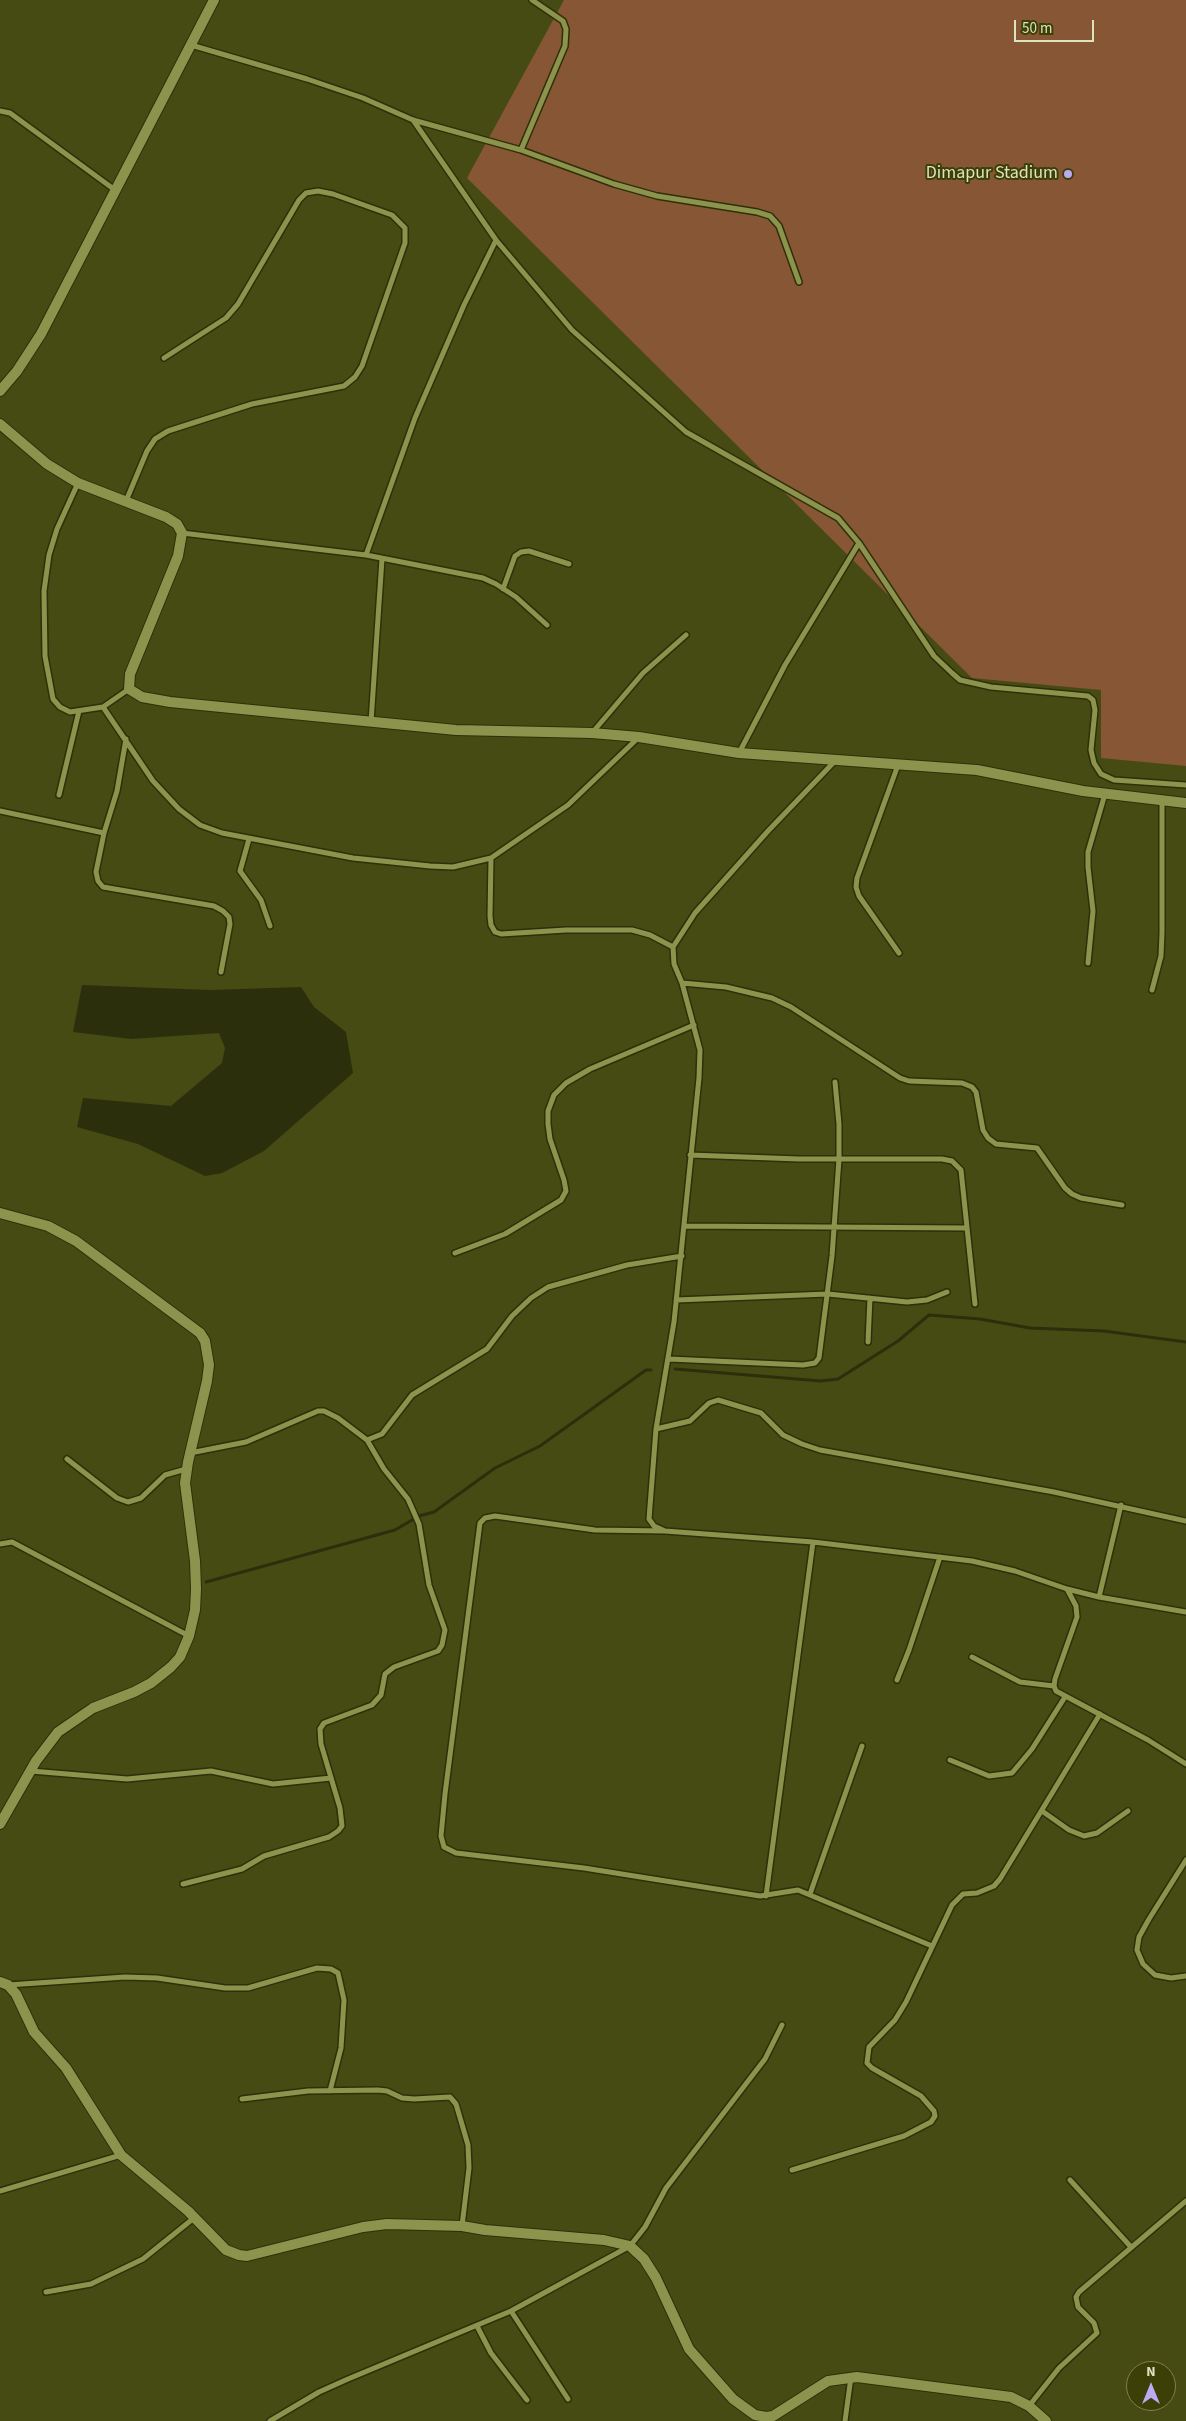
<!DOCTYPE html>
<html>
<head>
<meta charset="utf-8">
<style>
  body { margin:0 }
  #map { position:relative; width:1186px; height:2421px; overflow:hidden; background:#464b14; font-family:"Source Sans 3",sans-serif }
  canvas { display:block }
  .north { position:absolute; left:1126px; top:2361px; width:50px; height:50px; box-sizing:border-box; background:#3c4006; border:1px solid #7c8150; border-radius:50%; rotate:0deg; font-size:14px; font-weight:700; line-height:20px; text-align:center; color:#dde2bf }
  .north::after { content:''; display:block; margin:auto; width:18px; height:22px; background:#bbaaf6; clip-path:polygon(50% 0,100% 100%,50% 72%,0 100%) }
  .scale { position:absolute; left:1014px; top:20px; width:80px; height:22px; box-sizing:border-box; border:2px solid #dde2bf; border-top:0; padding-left:6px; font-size:15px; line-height:18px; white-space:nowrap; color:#dde2bf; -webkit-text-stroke:4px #3c4006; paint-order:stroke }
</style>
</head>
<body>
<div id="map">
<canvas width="1186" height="2421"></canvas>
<div class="north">N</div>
<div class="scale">50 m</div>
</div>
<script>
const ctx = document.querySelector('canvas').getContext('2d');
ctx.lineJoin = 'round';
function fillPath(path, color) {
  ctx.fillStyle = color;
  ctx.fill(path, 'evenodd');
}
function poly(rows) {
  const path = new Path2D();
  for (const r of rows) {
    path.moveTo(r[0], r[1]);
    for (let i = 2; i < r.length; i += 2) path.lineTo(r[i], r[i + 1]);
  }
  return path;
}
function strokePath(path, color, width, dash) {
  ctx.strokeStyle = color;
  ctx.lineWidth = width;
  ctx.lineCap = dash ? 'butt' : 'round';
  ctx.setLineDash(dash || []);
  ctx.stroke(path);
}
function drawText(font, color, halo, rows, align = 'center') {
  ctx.font = font + ' "Source Sans 3",sans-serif';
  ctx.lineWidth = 4;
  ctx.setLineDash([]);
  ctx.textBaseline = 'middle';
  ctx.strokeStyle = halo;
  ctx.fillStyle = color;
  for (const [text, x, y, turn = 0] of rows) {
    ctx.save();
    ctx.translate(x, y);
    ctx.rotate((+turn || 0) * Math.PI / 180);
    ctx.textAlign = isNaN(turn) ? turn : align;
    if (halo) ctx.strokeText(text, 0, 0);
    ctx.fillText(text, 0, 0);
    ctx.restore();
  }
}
fillPath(poly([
  [564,0,1186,0,1186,766,1101,758,1101,690,972,678,467,178]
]), '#875634');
fillPath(poly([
  [82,985,210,990,301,987,314,1007,346,1032,353,1073,264,1151,222,1173,205,1176,138,1144,77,1127,83,1098,171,1106,222,1063,225,1048,219,1033,131,1039,73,1032]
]), '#2c2f0c');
strokePath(poly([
  [675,1369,821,1381,838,1379,898,1341,929,1315,980,1319,1030,1328,1104,1331,1186,1342],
  [206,1582,395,1530,419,1516,434,1512,495,1468,540,1446,646,1370,651,1370]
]), '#2c2f0c', 3);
const street = poly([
  [191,45,307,79,363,98,413,120,521,150,614,184,657,196,757,212,770,216,779,226,799,282],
  [0,111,10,113,115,190],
  [521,150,565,46,566,29,563,21,532,0],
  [496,240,572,330,686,432,838,518,859,543,934,656,952,673,960,680,991,687,1088,696,1093,700,1095,710,1091,750,1094,763,1101,774,1114,780,1186,785],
  [78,483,57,529,49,555,44,591,45,656,53,699,60,707,70,712,103,707,129,689],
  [126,501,147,451,155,439,168,431,252,404,344,386,355,377,362,366,405,243,405,228,392,215,333,194,318,191,306,193,299,200,238,304,226,318,164,358],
  [182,533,366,555,415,418,464,305,496,240,413,120],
  [366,555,483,578,496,584,516,597,547,625],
  [503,589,515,556,521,552,529,551,569,564],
  [103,707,153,781,179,809,200,825,222,833,353,858,430,866,453,867,491,858,568,805,639,737],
  [371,722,382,559],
  [592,733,643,673,686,635],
  [739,753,785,665,859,543],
  [835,761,768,831,695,913,673,947,674,964,682,983,700,1050,699,1078,674,1322,656,1429,649,1519,654,1526,665,1531,813,1542,972,1561,1015,1571,1067,1589,1076,1606,1077,1617,1055,1679,1054,1686,1056,1691,1148,1740,1186,1764],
  [898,765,857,878,856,887,859,896,899,953],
  [59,795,79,711],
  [0,811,104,833,96,872,98,881,103,887,214,906,223,911,229,917,230,924,221,972],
  [104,833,117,791,126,739],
  [249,839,240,871,261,900,270,926],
  [491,858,490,916,491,925,495,932,501,934,566,930,632,930,650,935,673,947],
  [1088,963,1093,911,1088,867,1088,852,1105,794],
  [682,983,726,987,772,998,791,1007,900,1078,909,1081,962,1083,972,1087,976,1092,983,1130,988,1138,996,1144,1037,1148,1065,1188,1072,1194,1081,1198,1122,1205],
  [1152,990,1161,956,1162,933,1162,801],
  [690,1155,799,1159,942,1159,952,1161,961,1170,975,1304],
  [684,1226,966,1228],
  [455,1253,505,1234,561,1200,566,1191,564,1180,550,1139,548,1124,548,1111,554,1095,566,1083,590,1069,694,1025],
  [676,1300,828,1294,907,1302,927,1300,947,1292],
  [868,1342,870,1298],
  [669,1359,803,1365,815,1363,819,1358,832,1256,839,1159,839,1124,835,1082],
  [656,1429,690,1421,709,1403,718,1400,761,1413,783,1435,802,1444,820,1450,1054,1492,1186,1521],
  [367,1440,382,1434,412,1395,487,1349,512,1316,531,1298,548,1287,627,1265,682,1256],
  [67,1459,117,1498,128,1502,141,1498,165,1475,186,1469],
  [665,1531,595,1530,495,1516,485,1518,480,1523,445,1794,441,1836,444,1847,456,1853,584,1868,760,1896,798,1890,932,1946],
  [0,1544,12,1542,189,1636],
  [1067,1589,1099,1597,1186,1612],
  [1099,1597,1121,1505],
  [972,1657,1020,1682,1054,1686],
  [897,1680,909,1650,940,1557],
  [950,1760,989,1776,1012,1773,1032,1749,1065,1697],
  [31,1771,127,1779,211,1771,273,1784,331,1778],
  [1042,1811,1069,1830,1084,1836,1097,1833,1128,1811],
  [1186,1860,1149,1919,1139,1937,1137,1950,1143,1964,1155,1975,1171,1978,1186,1976],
  [183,1884,242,1869,264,1856,329,1837,338,1831,342,1826,340,1808,321,1744,320,1729,324,1723,372,1705,381,1695,385,1674,394,1667,438,1651,442,1645,445,1630,429,1585,419,1524,408,1499,384,1469,367,1440,338,1418,324,1411,318,1411,246,1442,190,1453],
  [810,1894,862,1746],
  [766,1896,813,1542],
  [8,1985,125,1977,157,1978,225,1988,248,1988,317,1968,331,1969,338,1973,344,2000,341,2048,330,2091],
  [242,2099,308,2091,378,2090,387,2091,402,2098,414,2099,450,2097,456,2104,468,2145,469,2168,462,2226],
  [792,2170,904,2136,931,2122,935,2116,934,2111,921,2096,872,2068,867,2063,869,2047,895,2020,906,2002,952,1905,963,1894,977,1893,994,1886,1000,1879,1100,1714],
  [1070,2180,1131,2247],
  [0,2191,121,2155],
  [46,2292,91,2284,143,2259,194,2218],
  [511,2311,568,2399],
  [477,2326,491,2353,527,2400],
  [1029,2406,1059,2368,1097,2333,1094,2323,1078,2307,1076,2297,1079,2292,1186,2201],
  [270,2421,319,2392,348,2379,511,2311,630,2246,645,2227,666,2188,765,2059,782,2025],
  [845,2421,851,2377]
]);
const secondary = poly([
  [0,391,17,371,41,334,214,0],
  [0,424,47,464,78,483,166,517,177,524,182,533,178,556,130,674,129,689,142,697,170,702,456,730,592,733,639,737,739,753,977,770,1083,791,1186,803],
  [0,1213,48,1226,76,1241,200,1333,205,1341,209,1365,207,1381,188,1462,185,1483,195,1561,196,1589,195,1610,189,1636,180,1657,171,1667,151,1683,134,1692,93,1708,58,1732,36,1761,0,1824],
  [0,1982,8,1985,16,1994,34,2032,66,2068,121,2155,188,2211,226,2250,239,2255,247,2256,363,2227,387,2224,462,2226,485,2230,604,2240,630,2246,644,2259,656,2278,689,2349,733,2399,755,2415,766,2417,773,2416,828,2381,857,2377,1011,2397,1029,2406,1046,2421]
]);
strokePath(street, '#2d3009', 8);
strokePath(secondary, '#2d3009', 12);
strokePath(street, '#8c934d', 5);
strokePath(secondary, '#8c934d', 10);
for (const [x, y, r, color] of [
  [1068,174,5,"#bbaaf6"]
]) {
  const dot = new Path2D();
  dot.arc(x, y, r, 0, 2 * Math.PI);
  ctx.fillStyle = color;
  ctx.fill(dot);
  strokePath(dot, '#3c4006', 2);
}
drawText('18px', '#dde2bf', '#3c4006', [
  ["Dimapur Stadium",1058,174]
], 'right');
</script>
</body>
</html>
